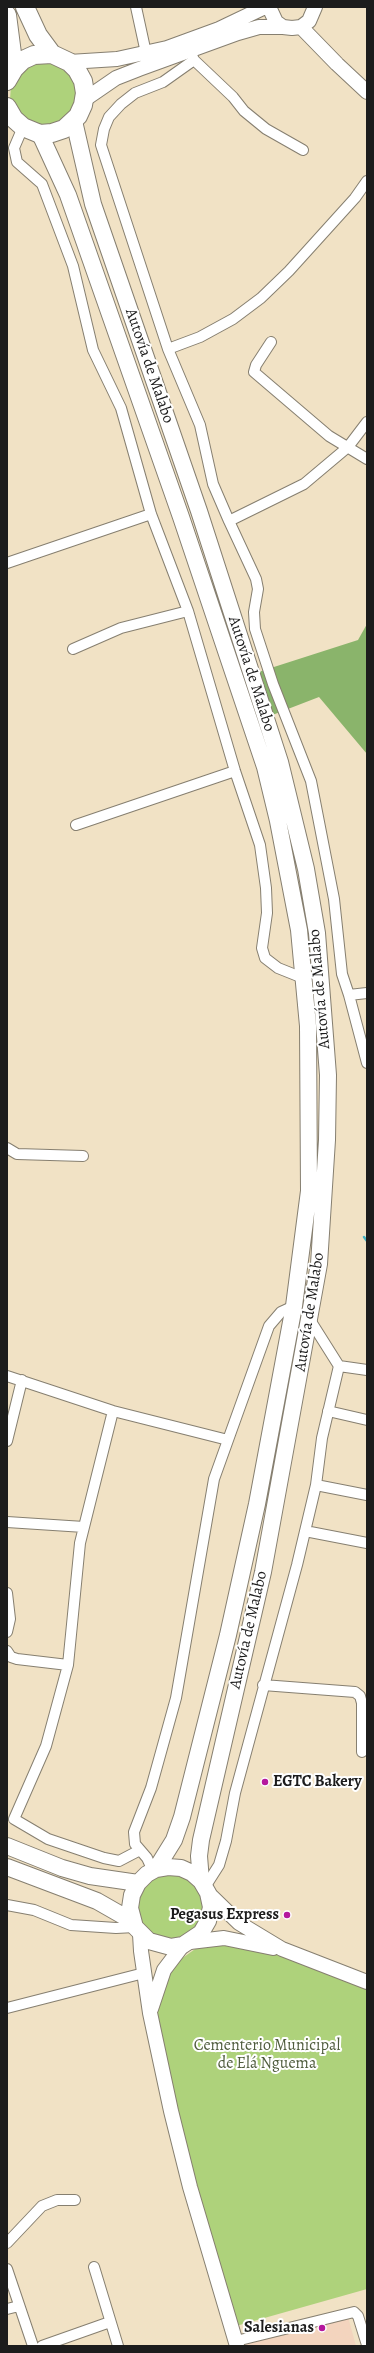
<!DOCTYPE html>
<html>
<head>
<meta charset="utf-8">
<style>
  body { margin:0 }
  #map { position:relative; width:374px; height:2353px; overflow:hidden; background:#f1e2c5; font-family:Alegreya,serif }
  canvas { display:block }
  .frame { position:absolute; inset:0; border:8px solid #1c1c1c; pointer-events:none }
</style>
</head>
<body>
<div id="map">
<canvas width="374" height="2353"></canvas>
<div class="frame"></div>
</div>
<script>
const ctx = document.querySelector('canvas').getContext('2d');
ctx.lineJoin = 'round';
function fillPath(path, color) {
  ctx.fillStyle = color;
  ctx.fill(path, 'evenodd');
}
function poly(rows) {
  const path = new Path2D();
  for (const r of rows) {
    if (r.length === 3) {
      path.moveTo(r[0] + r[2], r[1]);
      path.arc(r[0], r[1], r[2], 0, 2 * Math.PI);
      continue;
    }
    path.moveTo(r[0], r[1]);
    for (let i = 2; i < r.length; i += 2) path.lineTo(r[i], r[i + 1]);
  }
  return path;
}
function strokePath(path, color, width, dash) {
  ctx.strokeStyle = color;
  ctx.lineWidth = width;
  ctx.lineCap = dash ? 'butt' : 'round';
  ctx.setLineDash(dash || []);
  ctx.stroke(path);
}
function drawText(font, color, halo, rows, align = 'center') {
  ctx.font = font + ' Alegreya,serif';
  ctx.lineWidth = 4;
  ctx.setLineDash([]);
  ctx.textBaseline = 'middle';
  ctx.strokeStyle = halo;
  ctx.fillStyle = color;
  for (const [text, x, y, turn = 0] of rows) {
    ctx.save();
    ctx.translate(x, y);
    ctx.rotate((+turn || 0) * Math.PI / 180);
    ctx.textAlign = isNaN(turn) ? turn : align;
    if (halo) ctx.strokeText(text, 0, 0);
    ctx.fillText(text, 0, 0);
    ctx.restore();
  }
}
fillPath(poly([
  [347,2313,356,2346,241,2346,240,2342]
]), '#f3d4be');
fillPath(poly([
  [43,59,75,74,77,109,48,129,26,124,10,100,11,85,18,72],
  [170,1907,32],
  [244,1941,367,1986,367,2289,236,2326,187,2158,157,2020,158,2003,174,1964,198,1947]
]), '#aed27b');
fillPath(poly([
  [367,624,367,754,319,697,262,719,249,675,358,640]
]), '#8ab46b');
strokePath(poly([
  [364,1237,367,1241]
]), '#47b4c4', 2.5);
const street = poly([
  [136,7,146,53],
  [188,46,194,60,163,82,135,93,121,104,109,117,104,129,101,145,168,349,200,425,213,484,229,521,304,484,348,447,367,422],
  [194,60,233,97,244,111,266,129,303,150],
  [23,127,14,148,17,162,42,184,73,266,93,350,121,408,151,514,188,611,235,771,260,845,266,888,267,913,262,948,265,958,278,968,303,978],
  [271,342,256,365,254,372,329,436,367,459],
  [168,349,200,337,233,319,261,298,289,271,355,198,367,181],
  [229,521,256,579,258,589,254,612,255,629,273,684,311,781,334,899,342,974,349,995,367,993],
  [7,563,151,514],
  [73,649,121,628,188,611],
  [76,825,235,771],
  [349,995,367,1063],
  [7,1148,17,1154,83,1156],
  [310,1320,339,1366],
  [7,1376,113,1411,228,1440],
  [113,1411,80,1543,68,1665,46,1746,14,1819,48,1839,104,1858,119,1861,140,1850],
  [328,1411,367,1420],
  [7,1441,22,1380],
  [316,1485,367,1495],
  [7,1522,84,1527],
  [305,1531,367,1543],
  [7,1593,10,1619,7,1632],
  [7,1651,11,1657,17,1659,68,1665],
  [263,1685,355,1692,360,1696,362,1703,362,1752],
  [153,1871,147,1858,135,1844,134,1832,151,1788,176,1698,214,1479,269,1326,281,1312,294,1306],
  [205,1887,219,1865,226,1841,235,1793,297,1565,316,1485,322,1438,339,1366,367,1370],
  [7,1905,34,1910,71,1925,116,1928,135,1927],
  [7,2008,144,1973],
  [7,2243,42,2206,57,2200,75,2200],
  [94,2267,118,2346],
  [7,2269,33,2346],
  [7,2309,19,2306],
  [236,2341,354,2312,358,2316,367,2345],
  [42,2346,110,2322]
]);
const secondary = poly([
  [269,7,276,22,283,27,292,28,301,27,309,21,315,7],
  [301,27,337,64,367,92],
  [69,62,117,59,167,48,219,29,265,7],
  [84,100,116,78,139,69,238,33,259,27,283,27],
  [208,1893,239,1923,282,1949,367,1982],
  [140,1934,141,1951,150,2013,171,2111,190,2187,237,2346],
  [190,1942,224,1938,273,1948],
  [151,2009,164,1970,183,1945]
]);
const primary = poly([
  [74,121,93,204,199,511,280,762,306,869,317,933,328,1075,327,1140,319,1264,263,1572,201,1840,199,1856,201,1881],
  [40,134,68,195,181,517,265,767,278,821,299,930,308,1026,309,1191,294,1306,257,1504,228,1635,182,1817,174,1840,156,1869,147,1874,138,1883,132,1895,130,1908,135,1927,149,1941,171,1947,183,1945,201,1933,208,1921,211,1907,208,1893,201,1881,192,1873,181,1868,168,1867,156,1869],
  [7,1846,62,1868,90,1876,138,1883],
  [7,1867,97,1901,132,1921]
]);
const highway = poly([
  [25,7,38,35,52,54],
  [7,15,14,69],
  [7,81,14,69,23,60,34,55,52,54,69,62,77,70,83,81,85,93,83,105,78,116,64,129,52,133,40,134,23,127,14,119,7,107]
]);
strokePath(street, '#867f70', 12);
strokePath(secondary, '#867f70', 16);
strokePath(primary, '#867f70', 18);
strokePath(highway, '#867f70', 20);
strokePath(street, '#fff', 10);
strokePath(secondary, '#fff', 14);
strokePath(primary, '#fff', 16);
strokePath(highway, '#fff', 18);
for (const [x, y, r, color] of [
  [265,1782,4,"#b5179e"],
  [287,1915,4,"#b5179e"],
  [322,2328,4,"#b5179e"]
]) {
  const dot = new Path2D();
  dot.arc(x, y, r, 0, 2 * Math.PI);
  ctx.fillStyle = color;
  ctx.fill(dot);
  strokePath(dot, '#fff', 1.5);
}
drawText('16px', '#1c1c1c', '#fff', [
  ["Autovía de Malabo",149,366,71],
  ["Autovía de Malabo",251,674,72],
  ["Autovía de Malabo",320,989,-95],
  ["Autovía de Malabo",310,1312,-81],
  ["Autovía de Malabo",249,1630,-77]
]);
drawText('bold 16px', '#1c1c1c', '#fff', [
  ["EGTC Bakery",273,1782,"left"],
  ["Pegasus Express",279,1915],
  ["Salesianas",314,2328]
], 'right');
drawText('16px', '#4f5c3d', '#fff', [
  ["Cementerio Municipal",267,2046],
  ["de Elá Nguema",267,2064]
]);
</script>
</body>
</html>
